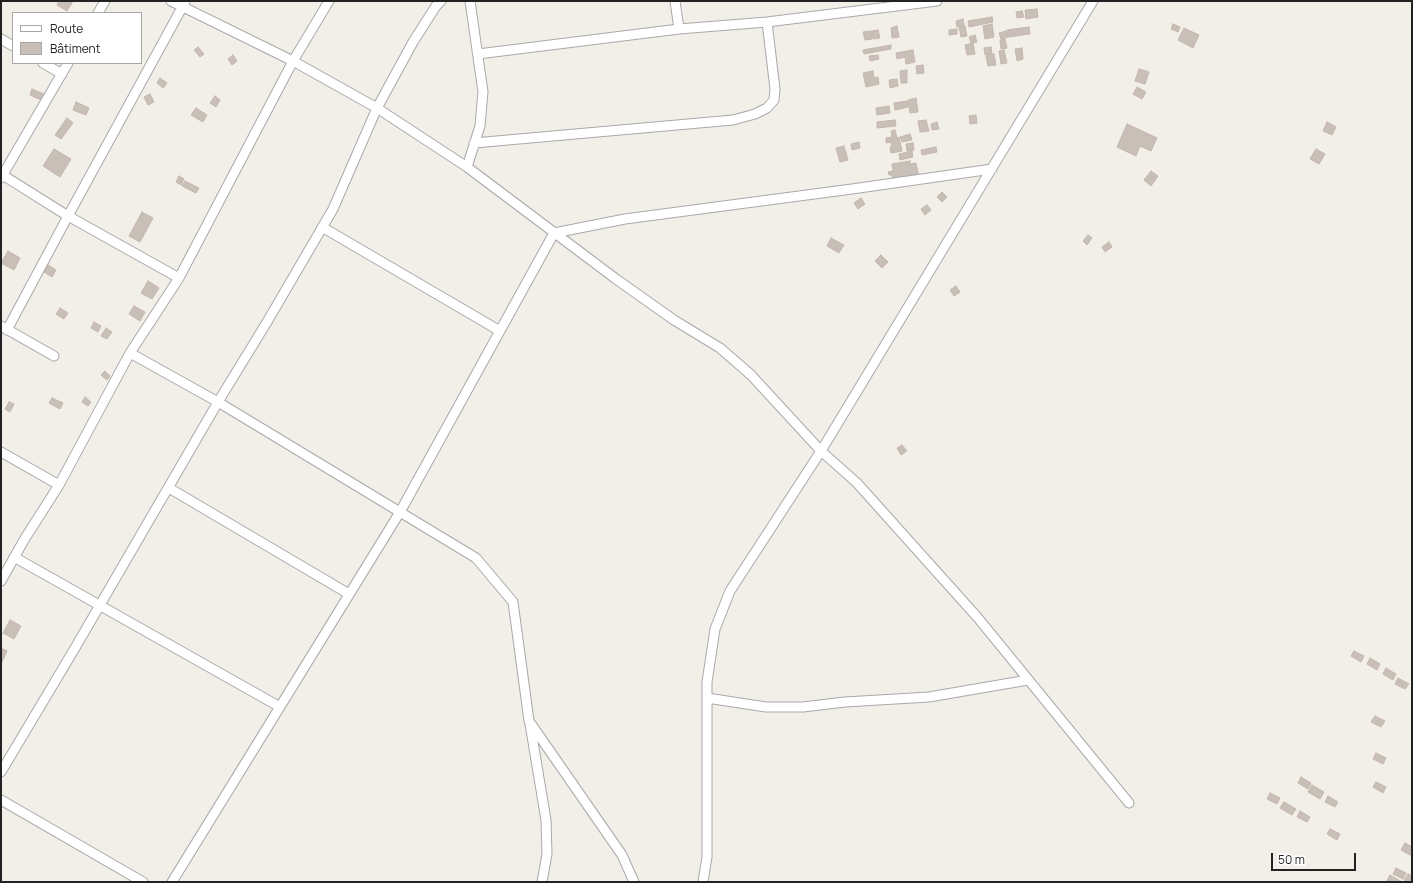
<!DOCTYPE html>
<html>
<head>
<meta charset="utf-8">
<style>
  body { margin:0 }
  #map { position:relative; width:1413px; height:883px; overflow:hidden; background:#f2efe9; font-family:Manrope,sans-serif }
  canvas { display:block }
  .frame { position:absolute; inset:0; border:2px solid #222; pointer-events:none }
  .legend { position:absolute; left:12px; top:12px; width:130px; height:52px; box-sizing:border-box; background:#fff; border:1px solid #a7a7a7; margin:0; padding:5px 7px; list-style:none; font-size:12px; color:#222 }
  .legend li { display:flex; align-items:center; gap:8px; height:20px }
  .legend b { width:20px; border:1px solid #a7a7a7 }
  .scale { position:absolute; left:1271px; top:853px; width:85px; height:18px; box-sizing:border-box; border:2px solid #222; border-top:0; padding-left:5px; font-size:12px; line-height:14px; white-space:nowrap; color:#222; -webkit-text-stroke:3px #fff; paint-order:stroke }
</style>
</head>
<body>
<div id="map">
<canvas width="1413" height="883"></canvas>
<div class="frame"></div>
<ul class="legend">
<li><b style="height:5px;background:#fff"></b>Route</li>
<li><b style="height:11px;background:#c7bfb8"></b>Bâtiment</li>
</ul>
<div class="scale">50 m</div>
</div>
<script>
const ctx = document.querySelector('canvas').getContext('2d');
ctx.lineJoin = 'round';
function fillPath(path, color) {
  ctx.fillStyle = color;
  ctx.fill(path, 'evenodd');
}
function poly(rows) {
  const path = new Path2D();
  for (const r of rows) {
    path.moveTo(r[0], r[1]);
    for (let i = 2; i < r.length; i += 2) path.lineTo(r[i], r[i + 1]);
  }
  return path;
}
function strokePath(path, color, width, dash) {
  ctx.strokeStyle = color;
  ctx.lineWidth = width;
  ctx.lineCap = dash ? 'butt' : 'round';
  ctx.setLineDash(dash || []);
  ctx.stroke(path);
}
const building = poly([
  [59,1,73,1,67,11,57,5,59,1],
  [1037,9,1038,17,1026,19,1025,10,1037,9],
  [1022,11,1024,17,1017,18,1016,12,1022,11],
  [992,17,993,22,969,27,968,21,992,17],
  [963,19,964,25,957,27,956,21,963,19],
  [992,24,994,37,985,39,983,26,992,24],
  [1173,24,1180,27,1178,32,1171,29,1173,24],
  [897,26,899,37,892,38,891,28,897,26],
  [965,26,967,36,961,37,959,27,965,26],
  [1029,27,1030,34,1008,37,1007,30,1029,27],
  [1184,28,1199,35,1193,48,1178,40,1184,28],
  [957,29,957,34,949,35,949,30,957,29],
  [878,30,880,38,873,39,872,31,878,30],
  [871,31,872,39,865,40,863,32,871,31],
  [1006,31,1008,37,1001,39,999,33,1006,31],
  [975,35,977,42,971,43,969,37,975,35],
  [1005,39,1007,48,1001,49,1000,40,1005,39],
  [973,43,975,54,967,55,965,45,973,43],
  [891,45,891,49,864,54,863,50,891,45],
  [198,47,204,54,200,57,194,50,198,47],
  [991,47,992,54,985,55,984,48,991,47],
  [1022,48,1023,59,1017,61,1015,49,1022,48],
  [913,50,915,62,906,64,905,57,897,59,896,53,913,50],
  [1004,50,1007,63,1001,64,999,51,1004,50],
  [994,54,996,65,988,66,986,56,994,54],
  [233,55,237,61,232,65,228,59,233,55],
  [878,55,879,59,870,61,869,56,878,55],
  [923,65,924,73,917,74,916,66,923,65],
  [1139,69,1149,72,1145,84,1135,81,1139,69],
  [907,70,907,83,901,83,900,71,907,70],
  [873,71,874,78,878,77,879,84,866,87,863,73,873,71],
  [160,78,167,83,163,88,157,83,160,78],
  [897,79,898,86,890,88,889,80,897,79],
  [1137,87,1146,92,1142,99,1133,94,1137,87],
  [32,89,44,94,41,100,30,95,32,89],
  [150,94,154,102,148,105,144,97,150,94],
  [215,96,220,100,216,107,210,103,215,96],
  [916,98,918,112,910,113,908,100,916,98],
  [907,101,908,107,895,110,894,103,907,101],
  [76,102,89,108,86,115,73,110,76,102],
  [889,106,890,113,877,115,876,108,889,106],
  [196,108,207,115,203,122,191,115,196,108],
  [976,115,977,123,970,124,969,116,976,115],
  [67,118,73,123,61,139,55,135,67,118],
  [895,120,896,126,877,128,877,122,895,120],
  [926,120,929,131,920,132,918,121,926,120],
  [937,122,939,129,932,130,931,124,937,122],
  [1327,122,1336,127,1332,135,1323,131,1327,122],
  [1127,124,1157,138,1151,151,1140,146,1136,156,1117,147,1127,124],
  [895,130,897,138,899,137,902,151,891,153,890,147,892,147,891,142,886,143,886,138,892,137,891,131,895,130],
  [910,134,912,140,902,142,900,137,910,134],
  [859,142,860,148,852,150,851,144,859,142],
  [913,143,914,150,907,151,906,144,913,143],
  [844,146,848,160,840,162,836,148,844,146],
  [936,147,937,152,922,155,921,150,936,147],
  [54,149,71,159,60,177,43,166,54,149],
  [1316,149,1325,154,1319,164,1310,159,1316,149],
  [912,151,913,157,900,160,899,154,912,151],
  [910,161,910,164,916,163,919,177,893,180,892,175,889,175,888,172,893,171,892,164,910,161],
  [1151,171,1158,176,1151,186,1144,180,1151,171],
  [179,176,184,179,181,185,176,182,179,176],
  [185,181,199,188,196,193,182,186,185,181],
  [942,192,947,197,942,202,937,197,942,192],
  [861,198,865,204,858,209,854,203,861,198],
  [927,205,931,210,925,215,921,209,927,205],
  [142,212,153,218,140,242,129,236,142,212],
  [1088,235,1092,238,1087,245,1083,241,1088,235],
  [831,238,844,245,839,253,827,246,831,238],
  [1109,242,1112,247,1105,252,1102,247,1109,242],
  [8,251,20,258,14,270,1,263,8,251],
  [881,255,888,262,882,268,875,261,881,255],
  [45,263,56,270,52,277,41,270,45,263],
  [148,281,159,288,152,299,141,293,148,281],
  [956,286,960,292,954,296,950,290,956,286],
  [134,306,145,312,140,321,129,314,134,306],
  [60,308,68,313,64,319,56,314,60,308],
  [94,322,101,326,98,332,91,328,94,322],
  [106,328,112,332,107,339,101,336,106,328],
  [105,371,110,376,107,380,101,375,105,371],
  [85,397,91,402,88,406,82,402,85,397],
  [52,398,63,403,60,409,49,403,52,398],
  [9,402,14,404,10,412,5,409,9,402],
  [902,445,907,451,901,455,897,448,902,445],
  [10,620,21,626,14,639,3,633,10,620],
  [1,648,7,651,2,662,1,662,1,648],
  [1354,651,1364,656,1361,662,1351,656,1354,651],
  [1370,658,1380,664,1377,670,1367,664,1370,658],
  [1386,668,1396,674,1393,680,1383,674,1386,668],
  [1398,678,1409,684,1405,689,1395,684,1398,678],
  [1375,716,1385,721,1381,727,1371,722,1375,716],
  [1376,753,1386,758,1383,764,1373,759,1376,753],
  [1301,777,1311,783,1308,789,1298,783,1301,777],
  [1376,782,1386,787,1383,793,1373,787,1376,782],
  [1312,785,1324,792,1320,799,1308,792,1312,785],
  [1270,793,1280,798,1277,804,1267,799,1270,793],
  [1328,796,1338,802,1335,807,1325,802,1328,796],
  [1284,802,1296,809,1292,815,1280,808,1284,802],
  [1300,811,1310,817,1307,822,1297,817,1300,811],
  [1330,829,1340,834,1337,840,1327,834,1330,829],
  [1405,843,1412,847,1412,856,1401,850,1405,843],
  [1396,868,1406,873,1403,879,1393,874,1396,868],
  [1408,874,1412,876,1412,882,1404,880,1408,874],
  [1390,875,1402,882,1386,882,1390,875]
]);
fillPath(building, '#c7bfb8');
strokePath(building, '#c4b6ab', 1);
const street = poly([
  [171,1,293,61,377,108,467,167,616,279,674,320,720,348,751,375,821,451,857,483,978,618,1129,803],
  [675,1,679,29],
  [98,13,105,1],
  [1,39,13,46],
  [478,54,679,29,767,22,937,1],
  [43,63,62,74],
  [474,143,733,120,755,114,767,108,774,100,775,89,767,22],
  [467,167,480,126,483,92,470,1],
  [1,174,68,216,179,278],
  [1,178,68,63],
  [322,227,500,331],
  [1,326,54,356],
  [7,330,68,216,185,2],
  [130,353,218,402,476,558,513,602,529,721,622,855,634,882],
  [1,452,59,485],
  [169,488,349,594],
  [14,557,280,707],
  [1,581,24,540,59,485,130,353,179,278,293,61,329,1],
  [707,698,766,707,803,707,845,702,929,697,1028,680],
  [530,724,546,820,547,854,542,882],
  [1,772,75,648,218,402,267,322,333,209,377,108,413,42,436,6,441,1],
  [1,800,143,882],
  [172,882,400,512,554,233,625,219,852,189,992,169],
  [703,882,707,857,707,682,715,629,730,591,821,451,1093,1]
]);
strokePath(street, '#a9a9a9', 11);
strokePath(street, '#fff', 9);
</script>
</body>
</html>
